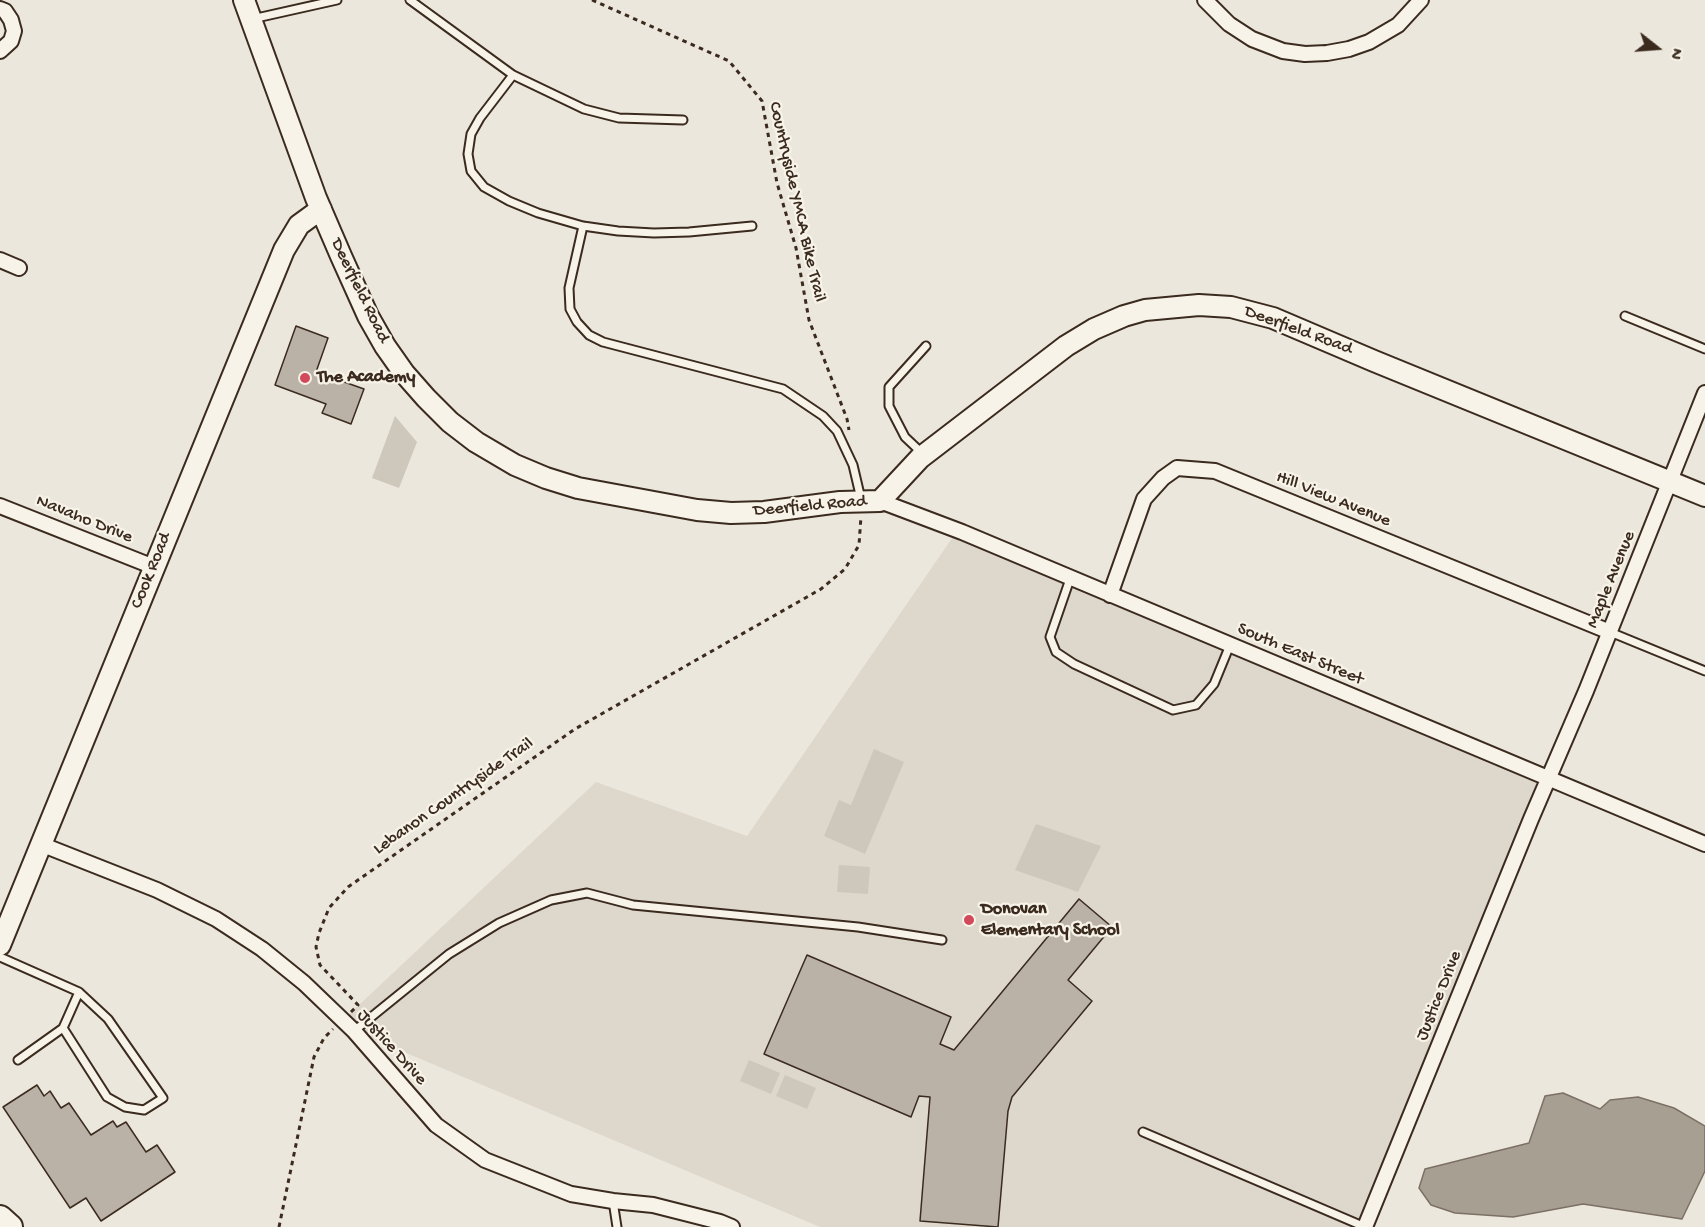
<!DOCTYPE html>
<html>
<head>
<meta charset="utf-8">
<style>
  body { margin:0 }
  #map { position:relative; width:1705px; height:1227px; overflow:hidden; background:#ece7dc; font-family:"Gochi Hand",sans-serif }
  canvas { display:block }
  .north { position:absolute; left:1627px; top:18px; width:60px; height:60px; -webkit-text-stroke:4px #f7f3e8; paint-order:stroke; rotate:107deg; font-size:16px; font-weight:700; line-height:24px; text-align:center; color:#3b2a1e }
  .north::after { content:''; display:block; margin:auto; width:21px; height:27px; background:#3b2a1e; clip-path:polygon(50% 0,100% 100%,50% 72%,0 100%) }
</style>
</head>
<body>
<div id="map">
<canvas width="1705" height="1227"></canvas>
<div class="north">N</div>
</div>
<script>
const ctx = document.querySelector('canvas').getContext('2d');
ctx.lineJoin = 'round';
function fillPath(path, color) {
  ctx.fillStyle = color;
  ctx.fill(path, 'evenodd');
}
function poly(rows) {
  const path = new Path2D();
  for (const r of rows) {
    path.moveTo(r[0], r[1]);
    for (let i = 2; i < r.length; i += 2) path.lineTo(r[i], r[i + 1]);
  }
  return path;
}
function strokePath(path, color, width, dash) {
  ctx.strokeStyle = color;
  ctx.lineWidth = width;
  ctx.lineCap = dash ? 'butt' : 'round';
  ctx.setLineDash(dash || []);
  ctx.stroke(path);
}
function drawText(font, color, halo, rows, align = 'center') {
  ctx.font = font + ' "Gochi Hand",sans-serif';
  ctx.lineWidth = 4.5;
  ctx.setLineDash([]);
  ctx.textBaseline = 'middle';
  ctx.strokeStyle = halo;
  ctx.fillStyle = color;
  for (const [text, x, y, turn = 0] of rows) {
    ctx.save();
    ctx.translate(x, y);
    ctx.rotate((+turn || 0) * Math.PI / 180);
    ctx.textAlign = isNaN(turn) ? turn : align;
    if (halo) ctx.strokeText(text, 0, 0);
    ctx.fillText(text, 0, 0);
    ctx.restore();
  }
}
fillPath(poly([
  [957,531,1549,779,1365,1227,820,1227,354,1031,342,1021,596,782,747,836]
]), '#ddd7cc');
fillPath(poly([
  [395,416,417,442,399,488,372,478],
  [874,749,904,762,865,854,824,836,839,800,851,805],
  [1036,824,1101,846,1078,892,1015,870],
  [839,865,870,867,868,894,837,892],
  [749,1060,780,1073,771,1094,740,1081],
  [785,1075,816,1088,807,1109,776,1096]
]), '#cec8bc');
const water = poly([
  [1563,1093,1600,1109,1610,1100,1638,1097,1674,1108,1705,1126,1705,1171,1682,1219,1583,1204,1513,1217,1455,1213,1431,1205,1419,1188,1425,1169,1529,1143,1545,1096,1563,1093]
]);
fillPath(water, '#a89f93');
strokePath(water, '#7c7064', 1.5);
const building = poly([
  [296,326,328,338,316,372,364,389,351,424,322,413,326,404,275,385,296,326],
  [1079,899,1112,927,1068,980,1092,1001,1012,1097,1008,1111,998,1227,920,1221,930,1097,919,1096,911,1117,764,1054,807,955,951,1017,940,1044,954,1050,1079,899],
  [37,1085,44,1096,50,1091,61,1108,69,1103,91,1135,113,1121,117,1127,126,1122,146,1152,157,1145,175,1172,101,1221,86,1198,70,1208,3,1107,37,1085]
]);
fillPath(building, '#bab2a7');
strokePath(building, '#3b2a1e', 1.5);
const lane = poly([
  [410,0,513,75,584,109,619,118,683,120],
  [252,19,337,0],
  [513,75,480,118,471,134,468,154,471,171,484,187,509,201,538,213,583,226,618,231,654,233,689,232,752,226],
  [583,226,569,288,570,309,577,322,589,335,603,342,783,389,823,416,837,431,853,465,861,499],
  [1625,316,1705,349],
  [923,454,905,437,889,406,889,387,926,346],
  [1070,579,1050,637,1056,652,1074,664,1173,710,1196,705,1214,684,1230,645],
  [1610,632,1705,671],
  [0,957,79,992,108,1019,163,1098,144,1110,125,1107,107,1097,63,1028,79,992],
  [354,1031,449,954,499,923,551,900,587,893,633,905,858,927,942,940],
  [18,1060,63,1028],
  [1143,1132,1365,1227],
  [613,1201,617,1227]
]);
const street = poly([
  [1205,0,1229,24,1252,39,1283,51,1305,54,1327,53,1349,49,1369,42,1398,25,1421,0],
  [0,9,5,11,11,20,14,31,11,41,0,51],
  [0,260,19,268],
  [880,501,962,532,1705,844],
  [0,506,154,567],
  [1110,595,1144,499,1163,478,1177,468,1215,471,1610,632],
  [43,845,157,890,216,919,262,949,304,983,354,1031,436,1125,485,1160,571,1194,613,1201,653,1205,720,1222,732,1227],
  [1365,1227,1531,819,1586,691,1705,393]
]);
const secondary = poly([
  [244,0,316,198,341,256,368,316,385,346,404,373,426,398,450,422,476,442,515,465,546,478,578,488,697,510,731,513,764,512,840,502,880,501,920,458,1066,346,1094,329,1124,316,1145,310,1199,305,1231,307,1273,318,1374,361,1705,496],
  [0,945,284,250,299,225,321,209]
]);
const highway = poly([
  [0,1218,10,1227]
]);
strokePath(lane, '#3b2a1e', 11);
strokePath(street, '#3b2a1e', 18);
strokePath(secondary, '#3b2a1e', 24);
strokePath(highway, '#3b2a1e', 28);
strokePath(poly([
  [592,0,729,61,762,101,777,183,796,248,809,320,847,419,849,430],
  [351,1012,358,1005,320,965,316,947,319,933,329,908,348,887,575,729,821,589,845,569,859,545,861,516],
  [279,1227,314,1057,324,1038,333,1029]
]), '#3b2a1e', 3, [4.5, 4.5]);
strokePath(lane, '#f7f3e8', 7);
strokePath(street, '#f7f3e8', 14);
strokePath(secondary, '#f7f3e8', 20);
strokePath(highway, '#f7f3e8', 24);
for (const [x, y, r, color] of [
  [305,378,6,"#d1495b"],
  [969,920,6,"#d1495b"]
]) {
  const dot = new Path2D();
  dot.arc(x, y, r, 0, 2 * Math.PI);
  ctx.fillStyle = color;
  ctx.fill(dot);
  strokePath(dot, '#f7f3e8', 2);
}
drawText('18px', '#3b2a1e', '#f7f3e8', [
  ["Countryside YMCA Bike Trail",796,202,77],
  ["Deerfield Road",359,291,64],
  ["Deerfield Road",1298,331,20],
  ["Hill View Avenue",1333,500,22],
  ["Deerfield Road",810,507,-5],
  ["Navaho Drive",84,520,22],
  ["Cook Road",152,571,-68],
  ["Maple Avenue",1612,580,-68],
  ["South East Street",1300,655,23],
  ["Lebanon Countryside Trail",454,797,-35],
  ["Justice Drive",1440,996,-68],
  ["Justice Drive",391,1048,48]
]);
drawText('bold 18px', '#3b2a1e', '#f7f3e8', [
  ["The Academy",317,378],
  ["Donovan",981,910],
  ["Elementary School",981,931]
], 'left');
</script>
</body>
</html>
